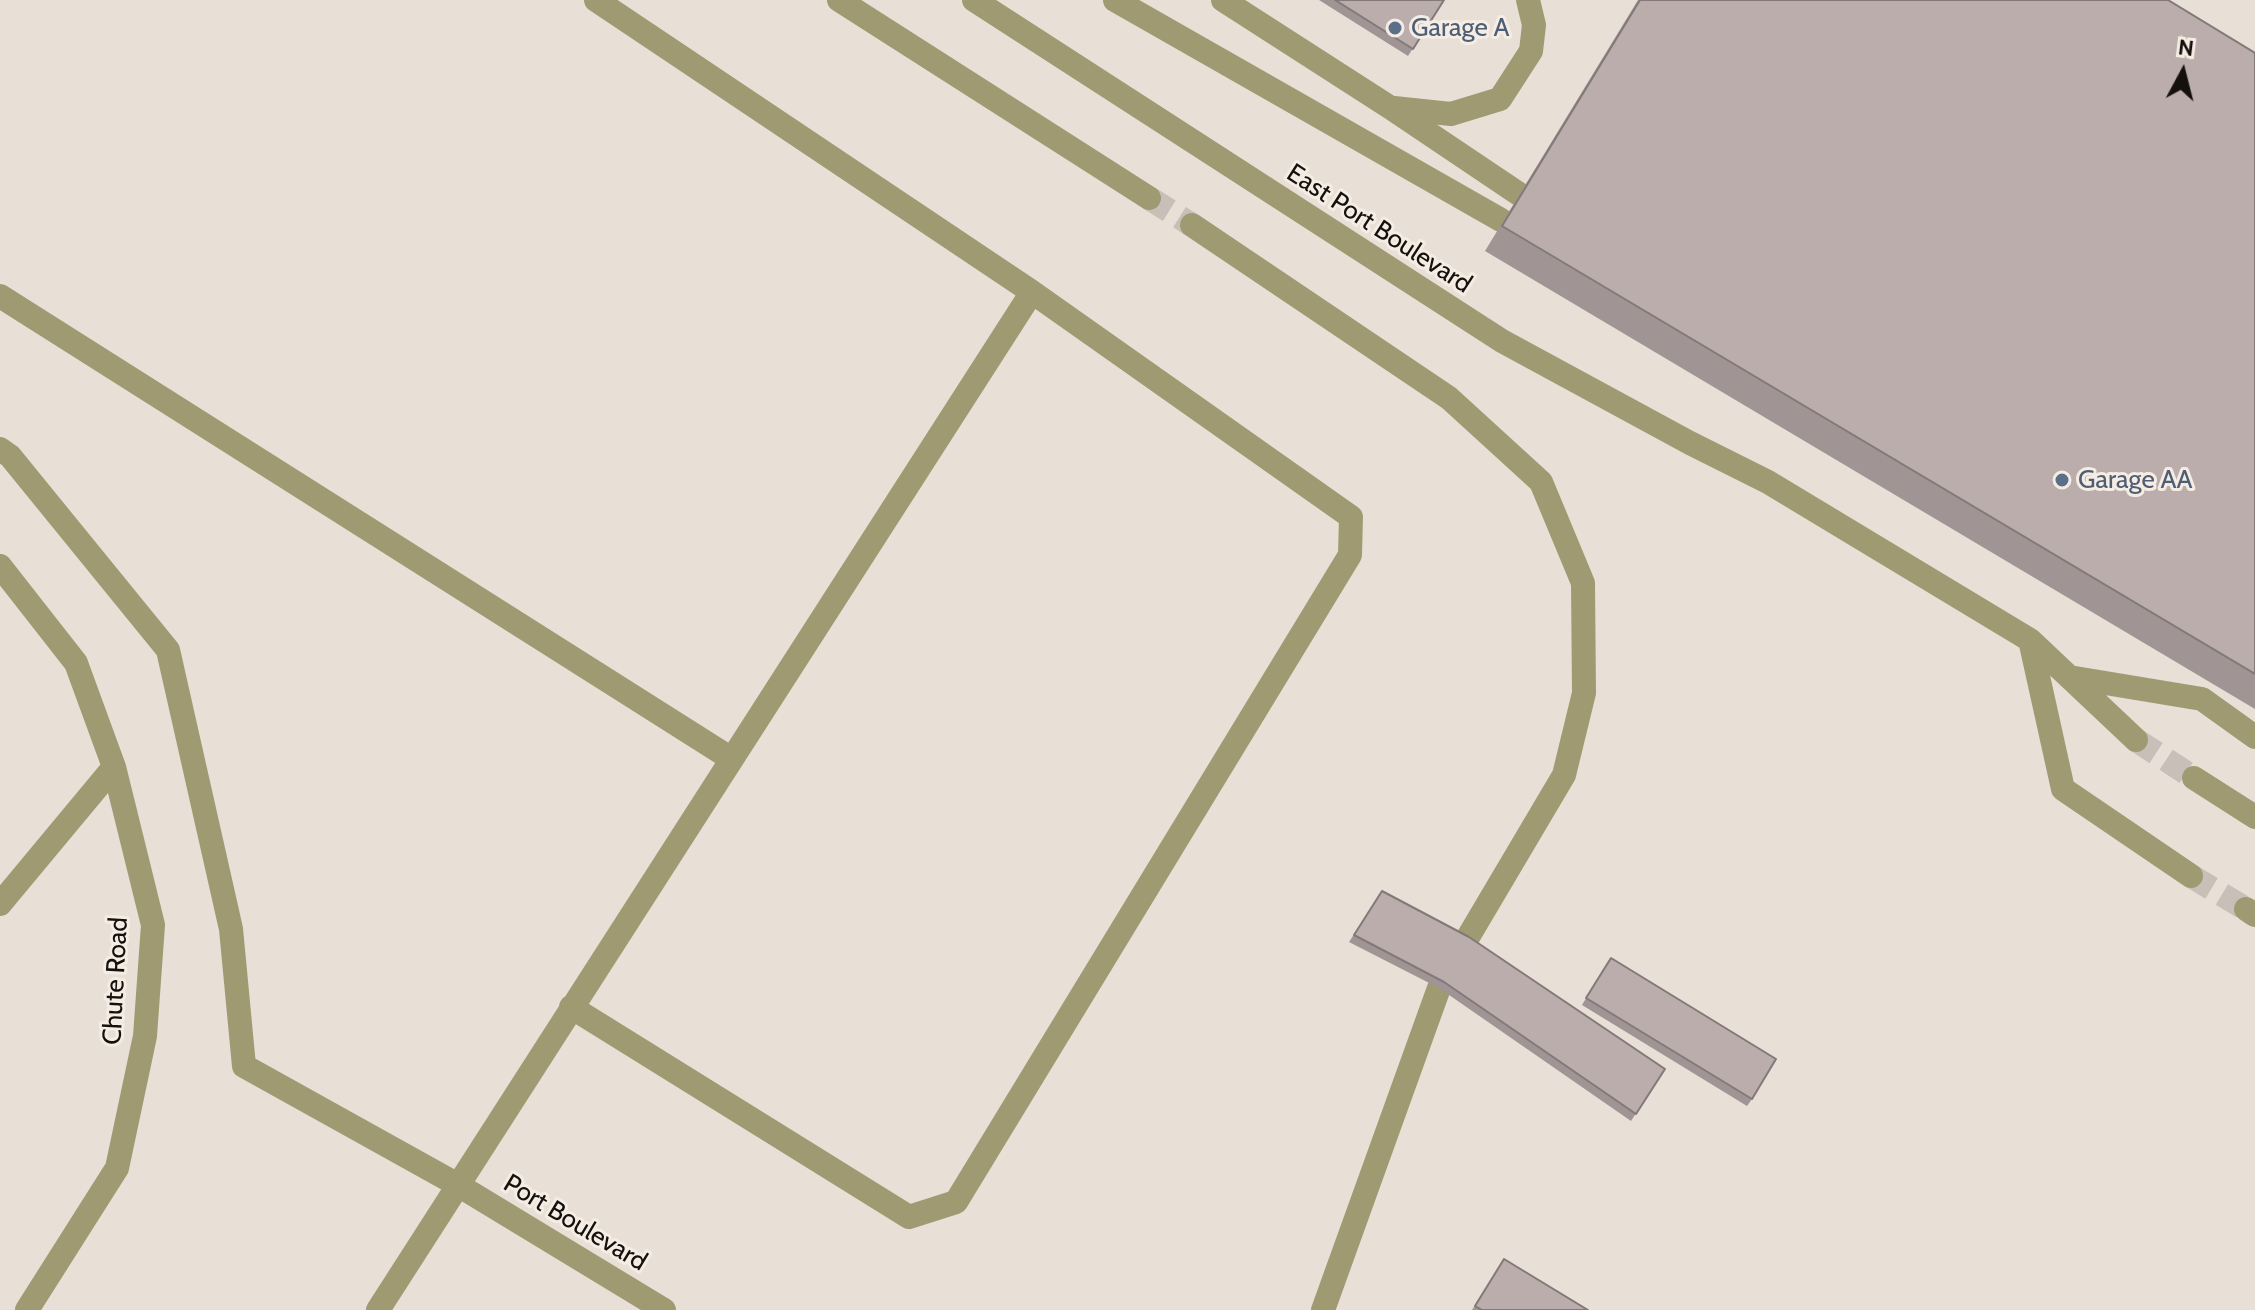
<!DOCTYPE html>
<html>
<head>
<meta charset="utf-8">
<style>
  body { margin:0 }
  #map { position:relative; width:2255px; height:1310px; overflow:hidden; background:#e8dfd6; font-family:Cabin,sans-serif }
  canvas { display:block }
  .north { position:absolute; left:2143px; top:32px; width:80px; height:80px; -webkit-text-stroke:6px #f5ece3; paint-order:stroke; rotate:7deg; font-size:22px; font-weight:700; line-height:32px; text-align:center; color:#13100d }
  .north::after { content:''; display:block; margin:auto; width:28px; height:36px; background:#13100d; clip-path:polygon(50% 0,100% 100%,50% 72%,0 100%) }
</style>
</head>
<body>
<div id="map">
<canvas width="2255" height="1310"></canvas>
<div class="north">N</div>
</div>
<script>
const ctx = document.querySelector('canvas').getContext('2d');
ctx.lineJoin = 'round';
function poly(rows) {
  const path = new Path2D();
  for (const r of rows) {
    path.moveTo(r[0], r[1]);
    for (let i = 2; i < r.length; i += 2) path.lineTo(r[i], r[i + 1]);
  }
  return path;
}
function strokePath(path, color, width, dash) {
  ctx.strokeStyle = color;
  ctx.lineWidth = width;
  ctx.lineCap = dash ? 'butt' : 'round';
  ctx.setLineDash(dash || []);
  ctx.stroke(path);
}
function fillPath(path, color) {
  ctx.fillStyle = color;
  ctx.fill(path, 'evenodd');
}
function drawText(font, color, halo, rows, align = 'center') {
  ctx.font = font + ' Cabin,sans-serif';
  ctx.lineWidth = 6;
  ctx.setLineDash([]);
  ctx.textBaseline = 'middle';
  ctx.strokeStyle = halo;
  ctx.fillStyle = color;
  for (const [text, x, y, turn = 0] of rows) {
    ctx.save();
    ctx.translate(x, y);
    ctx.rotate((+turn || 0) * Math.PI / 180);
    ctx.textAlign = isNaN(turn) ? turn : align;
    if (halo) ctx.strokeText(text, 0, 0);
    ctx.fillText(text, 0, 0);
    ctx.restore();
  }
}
strokePath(poly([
  [1149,198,1192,225],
  [2136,740,2194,778],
  [2191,876,2246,909]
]), '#c8c0b8', 24, [24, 12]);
strokePath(poly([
  [839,0,1149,198],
  [974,0,1502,341,1690,443,1768,482,2030,640,2136,740],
  [1115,0,1501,220],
  [1223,0,1391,108,1519,194],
  [1394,108,1451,114,1500,99,1531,51,1534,25,1528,0],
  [1192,225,1449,398,1541,482,1583,583,1584,693,1564,775,1464,944],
  [0,296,730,758],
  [0,449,10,456,168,650,231,929,244,1066,458,1185,664,1310],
  [0,566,76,663,114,767,153,925,145,1036,117,1168,27,1310],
  [2030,640,2063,789,2191,876],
  [2069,677,2202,699,2255,737],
  [2194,778,2255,817],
  [0,904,114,767],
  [2246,909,2255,915],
  [571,1007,909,1217,956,1202,1350,555,1351,517,1032,292],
  [378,1310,1032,292,596,0],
  [1323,1310,1439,988]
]), '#a09a73', 24);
fillPath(poly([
  [1319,0,1444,0,1408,56],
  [1638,0,2168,0,2255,53,2255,709,1485,251],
  [1382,891,1665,1069,1631,1121,1439,988,1349,942],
  [1606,965,1752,1099,1747,1106,1582,1005],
  [1504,1259,1588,1310,1472,1310]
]), '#a09594');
const building = poly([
  [1335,0,1444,0,1413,49,1335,0],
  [1640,0,2168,0,2255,53,2255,674,1502,226,1640,0],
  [1382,891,1469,937,1665,1069,1636,1114,1444,982,1354,935,1382,891],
  [1611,958,1776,1059,1752,1099,1586,998,1611,958],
  [1504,1259,1588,1310,1482,1310,1475,1306,1504,1259]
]);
fillPath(building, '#baadac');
strokePath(building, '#827978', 2);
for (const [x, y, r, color] of [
  [1395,28,8,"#5c6f8a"],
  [2062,480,8,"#5c6f8a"]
]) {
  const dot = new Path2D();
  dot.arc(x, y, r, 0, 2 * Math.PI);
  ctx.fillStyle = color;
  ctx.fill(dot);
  strokePath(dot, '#f5ece3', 3);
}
drawText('26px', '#4e5e75', '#f5ece3', [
  ["Garage A",1411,28],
  ["Garage AA",2078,480]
], 'left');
drawText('26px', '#13100d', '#f5ece3', [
  ["East Port Boulevard",1379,229,33],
  ["Chute Road",116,981,-87],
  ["Port Boulevard",575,1223,31]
]);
</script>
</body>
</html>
